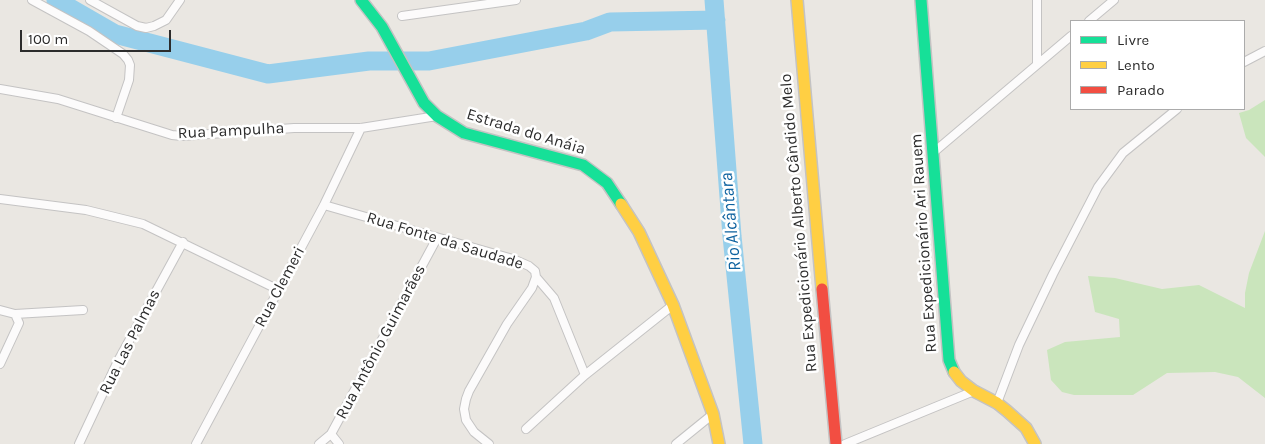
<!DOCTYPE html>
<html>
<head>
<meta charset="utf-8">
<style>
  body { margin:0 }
  #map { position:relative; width:1265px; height:444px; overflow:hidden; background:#eae7e2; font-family:Karla,sans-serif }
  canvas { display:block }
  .legend { position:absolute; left:1070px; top:20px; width:175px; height:90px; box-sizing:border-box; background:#fff; border:1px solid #ababab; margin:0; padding:6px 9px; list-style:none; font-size:15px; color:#2c2c2c }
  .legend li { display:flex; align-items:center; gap:10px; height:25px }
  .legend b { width:25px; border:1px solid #ababab }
  .scale { position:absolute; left:20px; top:30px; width:151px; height:22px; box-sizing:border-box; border:2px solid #2c2c2c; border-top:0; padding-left:6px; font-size:15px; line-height:18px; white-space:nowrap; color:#2c2c2c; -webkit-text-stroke:4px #fff; paint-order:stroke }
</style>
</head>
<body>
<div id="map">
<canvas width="1265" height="444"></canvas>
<ul class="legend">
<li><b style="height:6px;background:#16e098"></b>Livre</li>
<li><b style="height:6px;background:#ffcf43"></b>Lento</li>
<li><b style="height:6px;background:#f24e42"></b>Parado</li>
</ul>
<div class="scale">100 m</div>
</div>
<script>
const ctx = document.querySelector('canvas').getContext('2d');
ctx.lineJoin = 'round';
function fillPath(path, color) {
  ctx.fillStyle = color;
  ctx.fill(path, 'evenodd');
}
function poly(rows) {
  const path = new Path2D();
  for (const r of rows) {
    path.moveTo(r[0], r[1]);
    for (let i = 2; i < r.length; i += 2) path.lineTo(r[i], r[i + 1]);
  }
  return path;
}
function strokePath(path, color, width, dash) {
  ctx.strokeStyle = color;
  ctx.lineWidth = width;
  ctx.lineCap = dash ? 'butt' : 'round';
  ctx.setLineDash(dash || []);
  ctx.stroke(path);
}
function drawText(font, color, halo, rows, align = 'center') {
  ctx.font = font + ' Karla,sans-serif';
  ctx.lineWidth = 5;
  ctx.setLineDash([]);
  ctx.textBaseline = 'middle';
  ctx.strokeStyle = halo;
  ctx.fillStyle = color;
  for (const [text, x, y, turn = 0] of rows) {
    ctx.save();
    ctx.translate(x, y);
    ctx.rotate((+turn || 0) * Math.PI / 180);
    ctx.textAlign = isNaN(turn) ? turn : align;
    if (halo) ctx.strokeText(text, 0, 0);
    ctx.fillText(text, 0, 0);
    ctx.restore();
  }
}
fillPath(poly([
  [1265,100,1265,157,1246,138,1239,113,1249,110],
  [1265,231,1265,398,1238,377,1215,372,1167,373,1133,395,1074,395,1062,392,1051,380,1047,350,1065,342,1120,337,1119,319,1095,312,1088,276,1115,278,1162,289,1199,285,1245,308,1245,293,1249,273]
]), '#cae5bc');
strokePath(poly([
  [56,0,115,34,268,74,369,61,429,61,586,31,610,22,716,20],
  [714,0,732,236,753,444]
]), '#97cfeb', 19);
const street = poly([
  [32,0,89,31,123,54,128,60,130,65,129,80,116,118],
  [90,0,137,26,146,28,154,26,166,20,180,0],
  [402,16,516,0],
  [1089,21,1114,0],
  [1244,62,1265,51],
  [1037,64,1037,0],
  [0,89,58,99,172,135,182,136,294,128,361,128,437,116],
  [934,152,1071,36],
  [0,199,86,210,143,224,279,290],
  [324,205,513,259,529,266,535,271,536,277,532,288,507,324,469,391,466,399,464,409,466,420,474,432,489,444],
  [536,277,554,298,585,375],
  [0,310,15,314,19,323,0,364],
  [15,314,83,310],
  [997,403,1019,345,1053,274,1098,187,1123,153,1177,109],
  [526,429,585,375,673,305],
  [79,444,118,361,183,242],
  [196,444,324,205,361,128],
  [319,444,331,434],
  [339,444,331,434,437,238],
  [676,444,713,414],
  [845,444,974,391]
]);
const fast = poly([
  [361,0,382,27,424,103,437,116,464,133,583,165,607,183,621,204],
  [921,0,949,360,954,372]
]);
const slow = poly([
  [797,0,822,289],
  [621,204,639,232,673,305,713,414,719,444],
  [954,372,961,381,974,391,997,403,1007,411,1026,428,1035,444]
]);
const jam = poly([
  [822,289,836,444]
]);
strokePath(street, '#c4c3c3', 10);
strokePath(fast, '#c4c3c3', 14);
strokePath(slow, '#c4c3c3', 14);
strokePath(jam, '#c4c3c3', 14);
strokePath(street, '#fcfbfb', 8);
strokePath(fast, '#16e098', 11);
strokePath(slow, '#ffcf43', 11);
strokePath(jam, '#f24e42', 11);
drawText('16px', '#2c2c2c', '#fff', [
  ["Rua Pampulha",231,131,-3],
  ["Estrada do Anáia",526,132,17],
  ["Rua Expedicionário Alberto Cândido Melo",799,223,-95],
  ["Rua Fonte da Saudade",445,241,17],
  ["Rua Expedicionário Ari Rauem",924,243,-94],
  ["Rua Clemeri",280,287,-62],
  ["Rua Las Palmas",130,342,-63],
  ["Rua Antônio Guimarães",381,342,-62]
]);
drawText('italic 18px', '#0e629f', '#fff', [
  ["Rio Alcântara",731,222,-95]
]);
</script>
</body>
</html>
